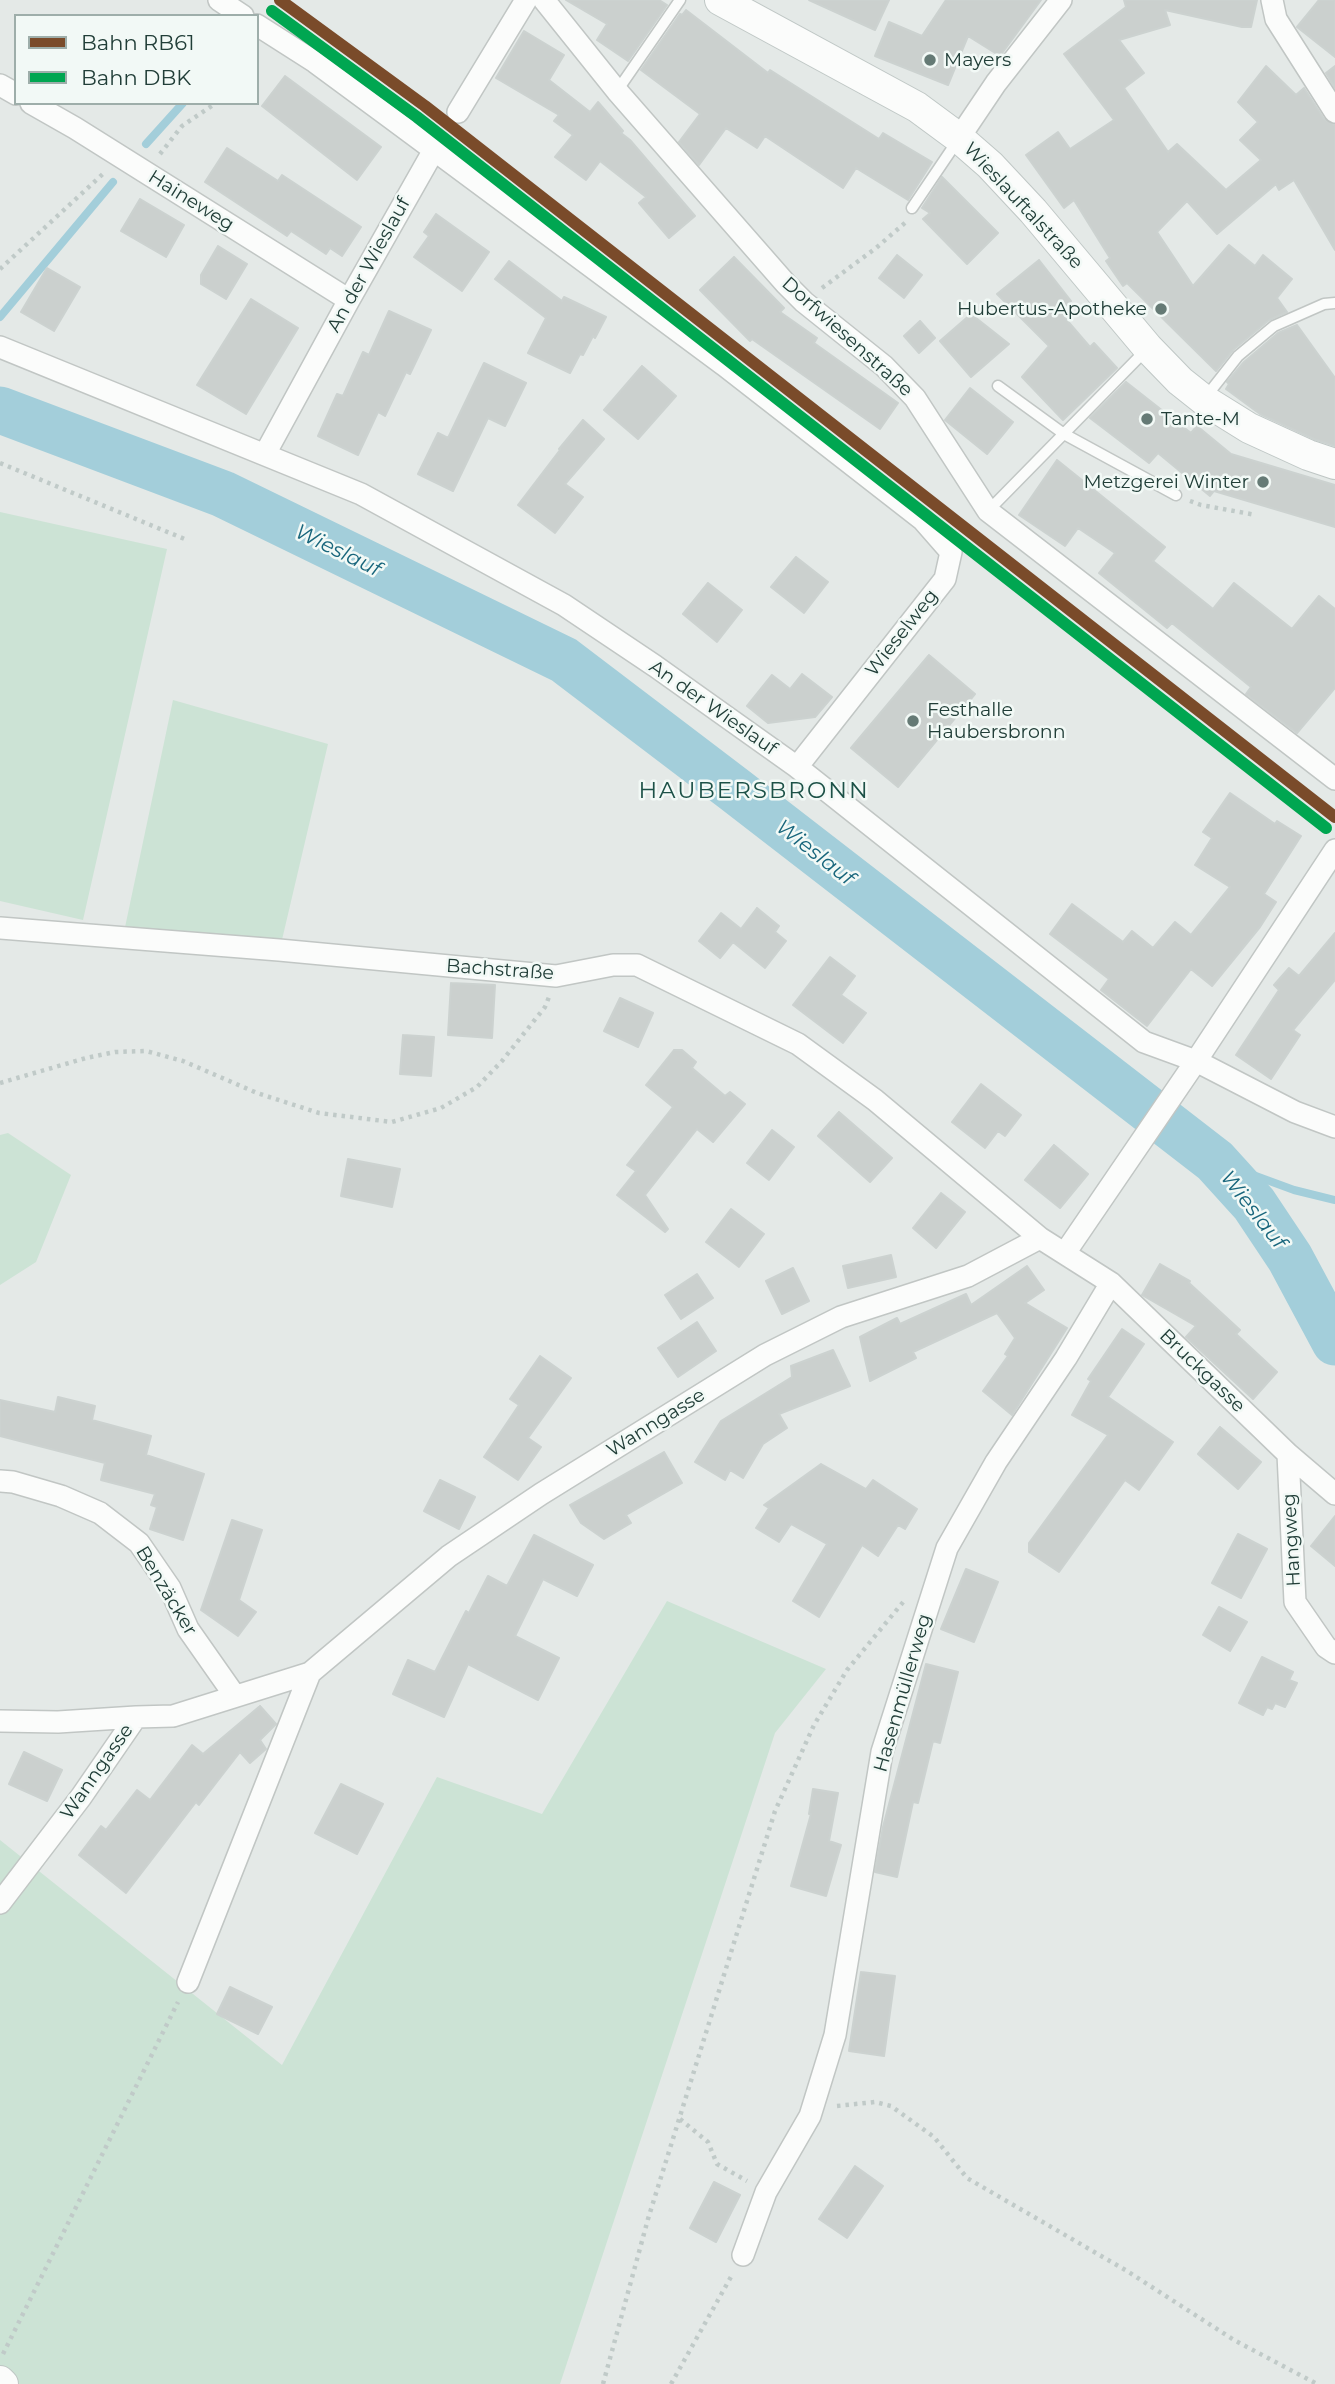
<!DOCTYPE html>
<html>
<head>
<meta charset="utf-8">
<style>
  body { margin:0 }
  #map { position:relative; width:1335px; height:2384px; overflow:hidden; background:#e4e9e7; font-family:Montserrat,sans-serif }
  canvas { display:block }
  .legend { position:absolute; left:14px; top:14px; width:245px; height:91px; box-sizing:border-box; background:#f2f9f6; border:2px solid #9eaeaa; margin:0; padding:9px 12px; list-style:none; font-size:21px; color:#213e38 }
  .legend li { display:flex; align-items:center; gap:14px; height:35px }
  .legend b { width:35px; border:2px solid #9eaeaa }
</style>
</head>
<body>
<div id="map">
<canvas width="1335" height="2384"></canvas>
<ul class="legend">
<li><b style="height:9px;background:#7a4b2a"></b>Bahn RB61</li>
<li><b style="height:9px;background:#00a651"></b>Bahn DBK</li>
</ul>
</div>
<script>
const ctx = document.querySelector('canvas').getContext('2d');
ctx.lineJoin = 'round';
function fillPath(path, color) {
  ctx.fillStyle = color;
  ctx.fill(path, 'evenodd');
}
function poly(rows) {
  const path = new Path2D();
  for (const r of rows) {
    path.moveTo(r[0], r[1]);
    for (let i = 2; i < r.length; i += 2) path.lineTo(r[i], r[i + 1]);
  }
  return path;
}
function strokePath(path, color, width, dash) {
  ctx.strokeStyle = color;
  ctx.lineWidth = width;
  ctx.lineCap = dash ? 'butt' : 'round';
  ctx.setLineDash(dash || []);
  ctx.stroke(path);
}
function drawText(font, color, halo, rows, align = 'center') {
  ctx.font = font + ' Montserrat,sans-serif';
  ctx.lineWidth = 5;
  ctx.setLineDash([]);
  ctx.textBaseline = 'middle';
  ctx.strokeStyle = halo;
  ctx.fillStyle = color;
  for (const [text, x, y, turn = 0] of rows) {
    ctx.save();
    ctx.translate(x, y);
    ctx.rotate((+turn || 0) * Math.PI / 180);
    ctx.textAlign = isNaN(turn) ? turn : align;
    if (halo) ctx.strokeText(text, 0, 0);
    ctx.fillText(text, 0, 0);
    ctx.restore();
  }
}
fillPath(poly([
  [0,512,167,549,83,920,0,901],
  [173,700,328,744,281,944,124,932],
  [8,1133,71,1175,36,1262,0,1285,0,1135],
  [667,1601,826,1669,775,1733,560,2384,0,2384,0,1840,282,2065,437,1777,542,1814]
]), '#cce3d5');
strokePath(poly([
  [146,144,183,103],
  [0,317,113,182],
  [1215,1161,1294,1190,1335,1200]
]), '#a3ceda', 8);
strokePath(poly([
  [0,410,223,494,564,660,735,790,1215,1161,1254,1204,1290,1258,1335,1342]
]), '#a3ceda', 47);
const building = poly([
  [566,0,659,0,667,5,628,61,597,40,607,24,566,0],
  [809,0,889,0,875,30,809,0],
  [946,0,1041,0,1000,56,968,36,948,85,875,56,889,22,922,36,946,0],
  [1124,0,1257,0,1251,27,1242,27,1165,10,1170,25,1119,40,1144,73,1124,88,1168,152,1177,144,1226,190,1261,160,1240,140,1258,122,1238,102,1266,66,1296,95,1304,88,1324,119,1335,125,1335,250,1294,180,1279,190,1276,184,1217,234,1187,201,1157,232,1193,286,1229,245,1255,266,1263,255,1292,279,1277,298,1287,312,1269,320,1233,350,1216,371,1127,283,1123,286,1106,261,1110,258,1074,200,1064,208,1026,155,1058,132,1070,149,1114,120,1064,54,1126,7,1124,0],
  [1319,0,1335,0,1335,57,1297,27,1319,0],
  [686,10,768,73,770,70,879,139,883,133,932,162,908,200,856,168,843,188,765,136,757,148,726,128,699,165,679,142,700,114,641,70,680,14,682,15,686,10],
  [524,31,564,55,549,80,590,112,598,102,623,131,621,133,630,140,695,216,669,238,639,203,646,197,600,161,586,180,555,157,573,135,554,121,559,115,496,78,524,31],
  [1335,66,1335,88,1326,73,1335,66],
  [285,76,381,147,357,180,262,106,285,76],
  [227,148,278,181,282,175,361,227,342,256,330,248,326,254,291,231,287,236,205,182,227,148],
  [942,177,998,233,967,264,923,219,930,213,922,208,942,177],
  [140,199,184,225,166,257,121,231,140,199],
  [436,214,489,252,462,291,414,257,429,236,424,232,436,214],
  [218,246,247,264,226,299,201,284,201,275,218,246],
  [897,255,922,275,904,298,879,278,897,255],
  [734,257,784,308,780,312,817,338,814,343,898,403,880,429,752,339,750,341,700,290,734,257],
  [1039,260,1071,301,1059,311,1090,347,1094,343,1117,368,1063,420,1022,377,1049,346,997,294,1039,260],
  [509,261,562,301,564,297,606,317,595,338,593,336,583,355,580,354,570,373,528,353,546,318,495,279,509,261],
  [47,268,80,287,54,331,21,312,47,268],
  [251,299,298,328,246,414,197,385,251,299],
  [389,311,431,330,410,374,406,372,385,416,378,412,358,455,318,436,337,394,343,396,363,352,369,355,389,311],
  [971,314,1009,344,971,377,940,341,971,314],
  [920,321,935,338,919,353,904,336,920,321],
  [1297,325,1335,378,1335,446,1314,439,1260,414,1226,389,1229,384,1227,382,1244,362,1278,333,1297,325],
  [484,363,526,383,505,426,488,418,453,491,418,474,438,433,448,438,484,363],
  [642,366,676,396,638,439,604,410,642,366],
  [1126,382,1191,433,1197,426,1231,454,1335,485,1335,527,1214,491,1210,496,1158,453,1149,463,1090,418,1126,382],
  [970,388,1013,422,987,454,945,420,970,388],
  [583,420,604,439,565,484,583,497,555,533,518,505,560,450,559,449,583,420],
  [1057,460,1165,547,1153,561,1213,609,1234,583,1292,629,1319,596,1335,609,1335,688,1297,733,1246,694,1251,687,1172,623,1167,628,1099,573,1115,553,1078,528,1065,546,1019,515,1057,460],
  [796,557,828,582,804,613,771,587,796,557],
  [708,583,742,610,717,642,683,614,708,583],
  [929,655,975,694,898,787,851,748,929,655],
  [802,674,832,697,815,717,768,723,747,706,772,675,790,689,802,674],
  [1230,793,1275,824,1277,821,1301,836,1264,894,1276,902,1260,927,1212,986,1191,969,1147,1026,1101,990,1109,979,1050,934,1072,904,1123,942,1132,931,1153,948,1175,922,1191,935,1230,887,1195,865,1212,838,1203,832,1230,793],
  [757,908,779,926,775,932,786,941,765,968,733,942,720,958,699,941,721,913,741,929,757,908],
  [1335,933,1335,980,1293,1030,1300,1035,1271,1079,1236,1055,1279,990,1274,985,1289,968,1299,976,1335,933],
  [830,957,855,976,841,995,866,1013,843,1043,793,1005,830,957],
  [451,983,495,985,492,1038,448,1035,451,983],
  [620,998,653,1013,638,1047,604,1031,620,998],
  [403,1035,434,1037,431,1076,400,1074,403,1035],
  [674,1050,682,1050,696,1062,692,1068,725,1096,730,1092,745,1104,713,1142,697,1129,645,1195,668,1229,665,1232,617,1195,636,1171,627,1165,673,1107,646,1085,674,1050],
  [981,1084,1021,1115,1005,1136,998,1131,985,1148,952,1122,981,1084],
  [839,1112,892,1158,870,1182,818,1136,839,1112],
  [772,1130,794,1147,769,1180,747,1163,772,1130],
  [1054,1145,1088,1174,1060,1208,1025,1180,1054,1145],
  [348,1159,400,1169,392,1207,341,1196,348,1159],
  [941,1193,965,1212,936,1248,913,1228,941,1193],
  [731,1209,764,1234,739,1267,706,1242,731,1209],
  [891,1255,896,1277,848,1288,843,1266,891,1255],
  [1160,1264,1190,1281,1189,1283,1240,1330,1236,1334,1277,1372,1253,1399,1186,1337,1196,1326,1142,1295,1160,1264],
  [1027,1266,1044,1290,1025,1303,1067,1328,1012,1415,983,1391,1008,1356,1005,1354,1015,1338,997,1313,913,1352,916,1358,870,1381,860,1337,897,1318,900,1324,966,1294,971,1305,1027,1266],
  [793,1268,809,1301,782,1314,766,1281,793,1268],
  [697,1274,713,1298,681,1319,665,1295,697,1274],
  [697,1322,716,1351,678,1377,658,1348,697,1322],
  [1122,1329,1144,1344,1108,1397,1173,1442,1139,1490,1125,1480,1059,1572,1029,1552,1029,1543,1108,1435,1072,1415,1091,1381,1088,1379,1122,1329],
  [833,1350,850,1386,779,1414,787,1428,763,1444,743,1478,730,1470,725,1480,695,1462,721,1421,792,1377,791,1366,833,1350],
  [540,1356,571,1378,528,1438,541,1447,518,1480,484,1457,519,1405,510,1399,540,1356],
  [58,1397,95,1406,92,1420,151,1436,146,1455,204,1474,183,1540,150,1529,157,1507,151,1505,155,1494,101,1480,105,1463,0,1436,0,1400,55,1412,58,1397],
  [1220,1427,1261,1462,1238,1489,1198,1454,1220,1427],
  [664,1452,682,1483,626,1515,631,1523,604,1539,581,1523,570,1505,664,1452],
  [821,1464,866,1489,873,1480,917,1509,905,1529,898,1525,878,1556,862,1545,819,1617,793,1601,827,1544,791,1524,779,1542,756,1528,769,1508,764,1505,821,1464],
  [440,1480,475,1497,459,1529,424,1511,440,1480],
  [1335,1516,1335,1566,1311,1546,1335,1516],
  [232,1520,262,1530,239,1600,256,1612,238,1636,201,1610,232,1520],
  [1238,1534,1267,1549,1241,1598,1212,1583,1238,1534],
  [534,1535,593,1565,577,1596,543,1579,515,1636,559,1658,538,1700,468,1664,444,1717,393,1694,408,1660,435,1672,466,1611,469,1613,488,1576,507,1586,534,1535],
  [966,1569,998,1582,974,1642,941,1629,966,1569],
  [1219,1607,1247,1622,1230,1651,1203,1635,1219,1607],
  [1262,1657,1293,1672,1289,1680,1297,1683,1285,1707,1275,1703,1272,1709,1267,1707,1263,1715,1239,1703,1262,1657],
  [926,1664,958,1672,940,1743,933,1741,918,1803,913,1802,897,1877,875,1872,883,1827,926,1664],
  [260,1706,276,1724,260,1740,266,1749,250,1763,240,1752,199,1805,196,1802,126,1893,79,1855,101,1826,106,1830,137,1790,150,1800,192,1745,203,1754,260,1706],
  [24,1752,62,1770,47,1801,9,1784,24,1752],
  [341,1784,383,1804,357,1854,315,1833,341,1784],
  [813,1789,838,1793,829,1841,841,1845,826,1896,791,1886,811,1814,809,1814,813,1789],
  [861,1972,895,1976,884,2056,849,2051,861,1972],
  [230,1987,272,2007,258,2034,217,2014,230,1987],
  [855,2166,883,2186,847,2238,819,2219,855,2166],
  [714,2182,740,2195,716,2242,690,2228,714,2182]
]);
fillPath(building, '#cbd0ce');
strokePath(building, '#ccd2d0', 2);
const lane = poly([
  [617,91,680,0],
  [912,208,958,140],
  [998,386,1064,434,1176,495],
  [1205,398,1238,356,1274,326,1324,304,1335,303],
  [988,511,1146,350]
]);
const street = poly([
  [219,0,243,16],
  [544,0,617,91,786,284,804,302,884,366,915,398,988,511,1335,779],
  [1272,0,1276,19,1335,112],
  [257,25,315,62,391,118,724,365,923,520,951,552,945,579,797,767],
  [0,85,16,94],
  [31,103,75,128,349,300],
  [458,112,526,0],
  [959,138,996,83,1061,0],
  [0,347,361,494,564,605,655,666,797,767,1144,1042,1196,1061,1295,1112,1335,1127],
  [265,454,349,300,434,150],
  [0,928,279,950,556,976,613,965,637,965,798,1044,875,1100,1040,1238,1111,1283,1288,1454,1335,1494],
  [1065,1253,1196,1061,1335,850],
  [1288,1454,1295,1602,1326,1647,1335,1653],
  [0,1481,13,1482,61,1496,100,1513,139,1543,170,1588,188,1629,235,1696],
  [0,1721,58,1722,136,1717],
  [0,1903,81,1797,136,1717,173,1716,310,1673,449,1556,541,1494,765,1355,841,1317,968,1276,1040,1238],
  [188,1982,310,1673],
  [743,2255,766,2192,810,2116,835,2035,882,1752,947,1548,996,1462,1066,1358,1111,1283]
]);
const secondary = poly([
  [720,0,917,107,959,138,990,165,1033,211,1148,348,1180,381,1204,400,1249,428,1308,455,1335,464],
  [0,2381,3,2384]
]);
strokePath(lane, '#c1c6c4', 13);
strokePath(street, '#c1c6c4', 24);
strokePath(secondary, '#bfc7c5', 32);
strokePath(poly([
  [160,154,182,126,216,103],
  [0,269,105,172],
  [822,288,876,248,906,222],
  [0,463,187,540],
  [1190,501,1201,505,1256,515],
  [0,1083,86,1058,115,1052,146,1051,183,1061,257,1093,319,1113,392,1122,441,1108,477,1087,502,1061,545,1007,549,997],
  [837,2106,875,2102,891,2106,934,2137,967,2178,1127,2271,1234,2340,1317,2384],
  [680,2119,708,2142,717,2164,747,2181],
  [3,2354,178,2002],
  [603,2384,648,2219,775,1811,814,1725,847,1670,904,1601],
  [671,2384,732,2275]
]), '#c0cac8', 4.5, [3.5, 5]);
strokePath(lane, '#fbfcfb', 10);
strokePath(street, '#fbfcfb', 21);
strokePath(secondary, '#fbfcfb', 30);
strokePath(poly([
  [280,0,425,106,1335,817]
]), '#7a4b2a', 12);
strokePath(poly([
  [272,11,417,117,1326,828]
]), '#00a651', 12);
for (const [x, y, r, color] of [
  [930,60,7,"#657a75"],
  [1161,309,7,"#657a75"],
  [1147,419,7,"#657a75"],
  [1263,482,7,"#657a75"],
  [913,721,7,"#657a75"]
]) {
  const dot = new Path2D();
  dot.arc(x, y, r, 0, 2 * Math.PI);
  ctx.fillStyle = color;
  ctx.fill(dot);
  strokePath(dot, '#f2f9f6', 2.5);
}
drawText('19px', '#213e38', '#f2f9f6', [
  ["Mayers",944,60],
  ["Hubertus-Apotheke",1147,309,"right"],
  ["Tante-M",1161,419],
  ["Metzgerei Winter",1249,482,"right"],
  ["Festhalle",927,710],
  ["Haubersbronn",927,732]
], 'left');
drawText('19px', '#213e38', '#f2f9f6', [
  ["Haineweg",191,201,32],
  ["Wieslauftalstraße",1023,206,47],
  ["An der Wieslauf",369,265,-61],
  ["Dorfwiesenstraße",847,337,42],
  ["Wieselweg",902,633,-52],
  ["An der Wieslauf",713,708,35],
  ["Bachstraße",500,970,4],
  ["Bruckgasse",1202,1371,44],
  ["Wanngasse",656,1423,-32],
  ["Hangweg",1292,1540,-93],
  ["Benzäcker",166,1591,59],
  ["Hasenmüllerweg",903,1693,-74],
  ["Wanngasse",97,1772,-55]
]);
drawText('italic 21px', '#18667c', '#f2f9f6', [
  ["Wieslauf",338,551,26],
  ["Wieslauf",815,853,38],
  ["Wieslauf",1253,1210,52]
]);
ctx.letterSpacing = '2px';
drawText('23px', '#1c5147', '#f2f9f6', [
  ["HAUBERSBRONN",754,791]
]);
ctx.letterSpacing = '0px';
</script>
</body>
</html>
